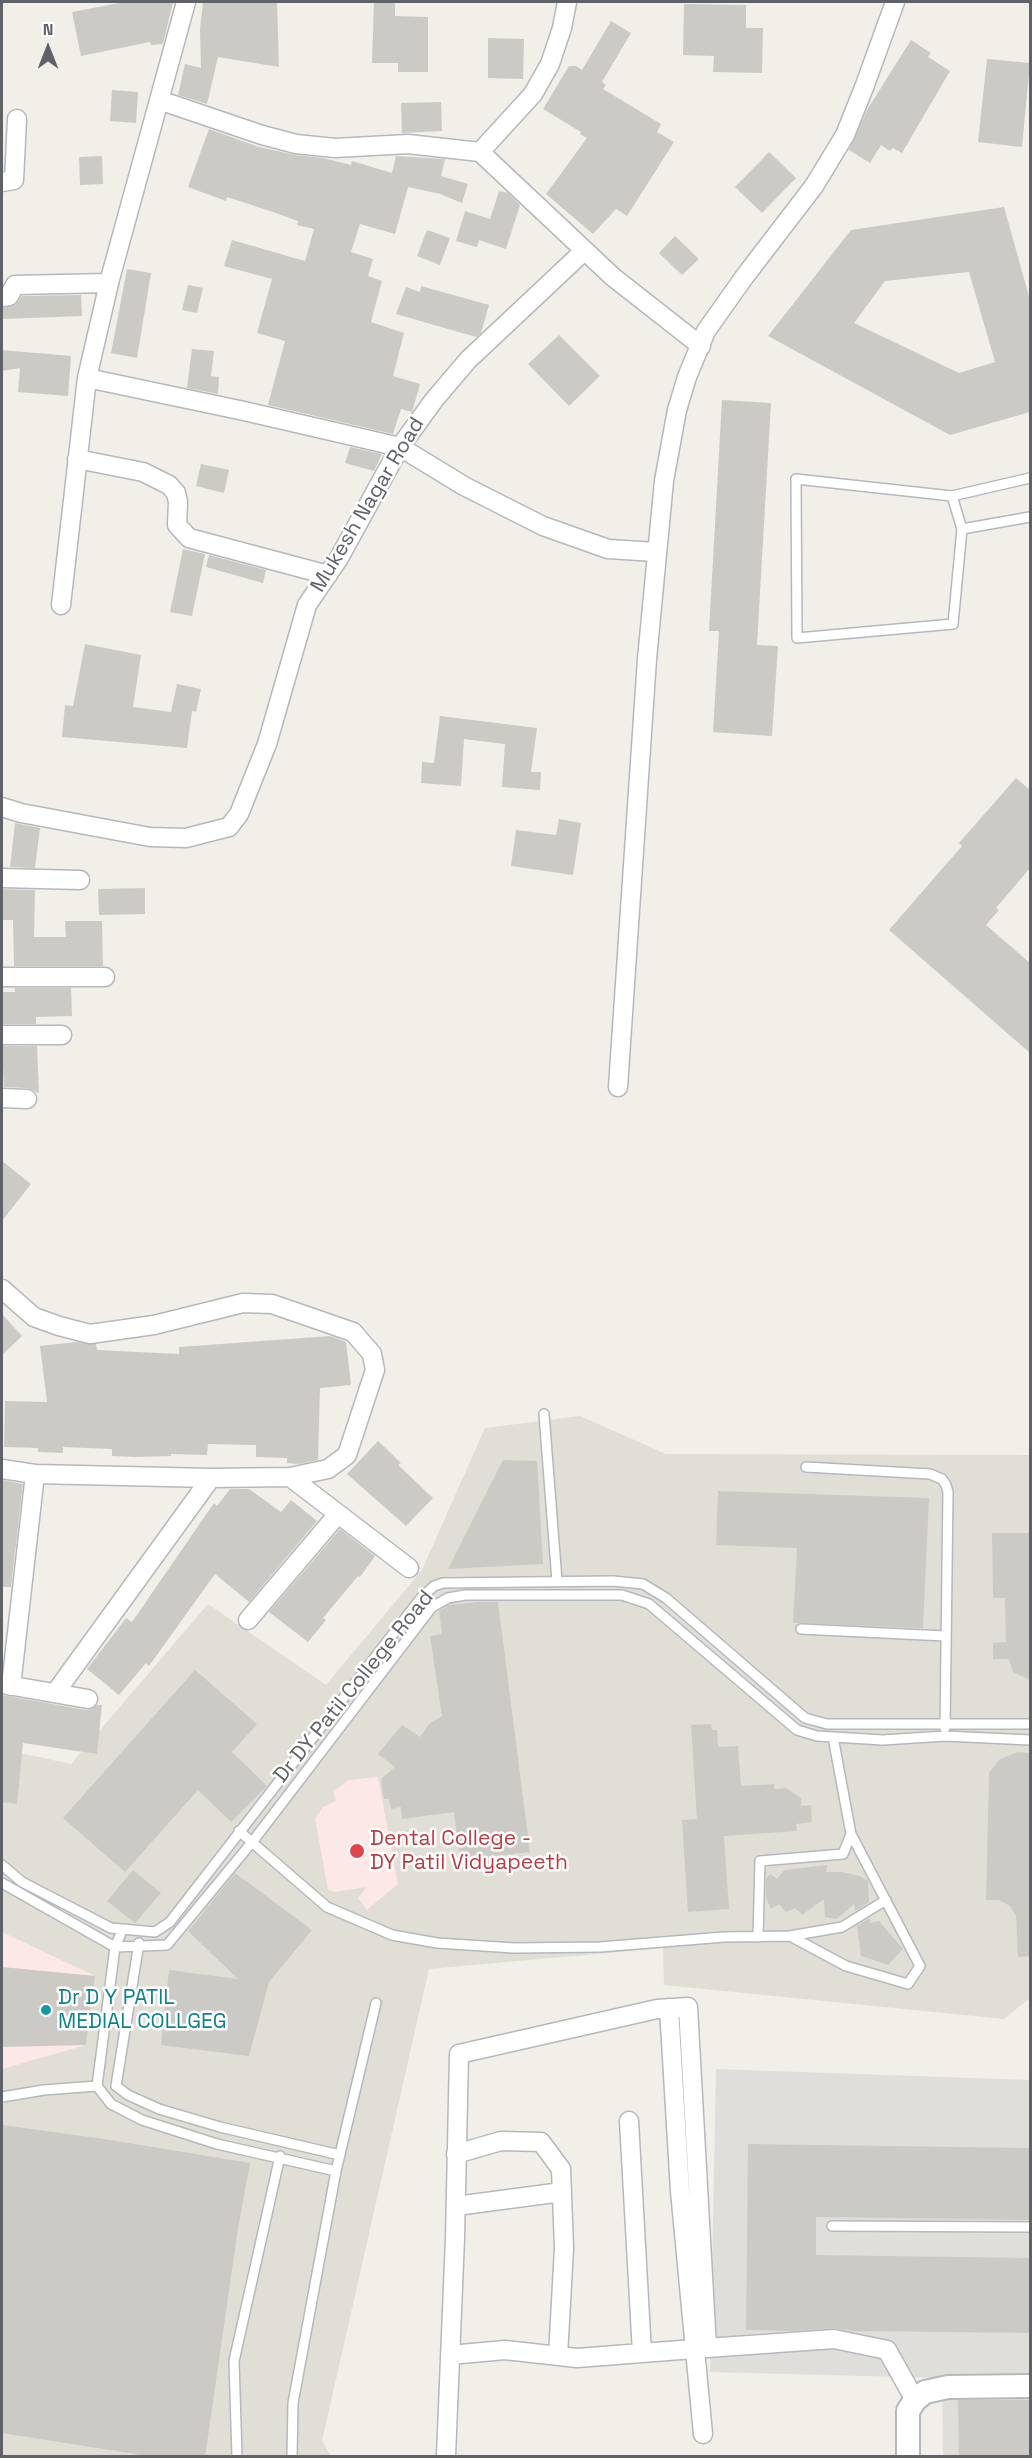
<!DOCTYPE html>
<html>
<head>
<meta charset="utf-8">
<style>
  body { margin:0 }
  #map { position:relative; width:1032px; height:2458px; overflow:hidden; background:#f1efe8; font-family:"Space Grotesk",sans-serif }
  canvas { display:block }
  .frame { position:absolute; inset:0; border:3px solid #5f6368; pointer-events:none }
  .north { position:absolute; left:18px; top:18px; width:60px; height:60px; -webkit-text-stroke:4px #fff; paint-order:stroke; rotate:0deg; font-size:16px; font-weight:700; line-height:24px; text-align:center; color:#5f6368 }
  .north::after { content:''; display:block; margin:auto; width:21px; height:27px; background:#5f6368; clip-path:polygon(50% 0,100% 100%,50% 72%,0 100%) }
</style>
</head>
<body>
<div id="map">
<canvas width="1032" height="2458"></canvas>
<div class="frame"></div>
<div class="north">N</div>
</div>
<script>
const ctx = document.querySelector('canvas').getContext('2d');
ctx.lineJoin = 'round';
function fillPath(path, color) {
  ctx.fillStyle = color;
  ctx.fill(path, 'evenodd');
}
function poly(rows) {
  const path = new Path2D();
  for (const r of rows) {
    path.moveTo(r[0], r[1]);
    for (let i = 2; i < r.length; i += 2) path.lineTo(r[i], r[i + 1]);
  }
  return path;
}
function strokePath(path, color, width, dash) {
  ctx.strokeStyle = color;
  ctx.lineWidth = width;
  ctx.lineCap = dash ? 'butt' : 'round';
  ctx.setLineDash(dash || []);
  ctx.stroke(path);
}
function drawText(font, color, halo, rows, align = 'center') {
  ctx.font = font + ' "Space Grotesk",sans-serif';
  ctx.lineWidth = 5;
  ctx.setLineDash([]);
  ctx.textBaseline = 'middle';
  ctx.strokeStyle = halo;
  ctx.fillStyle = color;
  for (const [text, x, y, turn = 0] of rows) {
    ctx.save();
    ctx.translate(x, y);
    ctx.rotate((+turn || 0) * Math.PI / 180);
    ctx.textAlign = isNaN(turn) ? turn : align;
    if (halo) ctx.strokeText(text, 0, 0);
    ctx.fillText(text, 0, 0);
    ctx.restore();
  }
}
fillPath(poly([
  [716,2069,1030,2080,1030,2456,943,2456,942,2378,710,2372]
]), '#e0deda');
fillPath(poly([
  [580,1416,666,1454,1030,1455,1030,1998,1004,2019,664,1985,663,1948,429,1969,322,2441,331,2456,2,2456,2,1749,71,1764,208,1604,326,1685,422,1570,485,1428]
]), '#e1ded6');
fillPath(poly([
  [378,1777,398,1884,367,1910,358,1898,367,1887,335,1892,328,1890,315,1818,323,1807,336,1801,333,1791,349,1780],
  [2,1932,95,1976,86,2045,2,2069]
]), '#fce8e6');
fillPath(poly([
  [125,2,173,2,163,44,151,45,150,42,81,56,72,12],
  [203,2,277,2,279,67,218,57,207,104,178,95,185,64,201,68,200,29],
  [374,2,395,2,395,16,428,17,428,72,398,72,398,63,372,63],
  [684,4,746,5,746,28,763,28,762,73,713,72,714,56,683,55],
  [611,21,631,33,602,82,606,85,603,89,661,124,657,132,674,142,627,216,616,209,593,234,546,194,587,138,580,134,581,132,543,109,569,66,576,66,582,70],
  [488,38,524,39,523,79,488,78],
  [911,40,931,53,928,57,950,71,902,153,893,148,890,151,881,145,870,163,849,150,867,110],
  [987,59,1030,63,1022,147,978,142],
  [112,90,138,92,136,123,110,121],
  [441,102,442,131,402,133,401,103],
  [209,129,259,147,295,155,323,158,351,165,352,161,392,173,396,156,445,159,441,176,468,184,462,203,440,194,408,187,395,234,360,224,351,252,373,259,368,276,382,281,371,322,404,333,393,376,420,384,412,412,401,409,393,434,268,405,285,341,257,333,272,279,224,266,232,240,305,261,314,229,297,225,298,221,270,211,227,197,226,201,188,187],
  [769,152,796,178,762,213,735,187],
  [102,156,103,184,80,185,79,157],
  [499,191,508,193,520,205,506,249,479,240,477,247,456,241,465,211,490,219],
  [1004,207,1030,300,1030,412,950,435,768,336,851,230],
  [969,272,995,362,959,373,854,323,885,281],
  [427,230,450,238,440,265,417,256],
  [675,236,699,259,682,275,659,253],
  [127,269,151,273,137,358,111,353],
  [188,285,203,288,197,313,182,310],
  [421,286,489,305,481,333,476,337,396,314,406,287,420,292],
  [81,295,82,316,2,319,2,308,15,305,22,296],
  [559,335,600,376,569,406,528,364],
  [192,349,214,351,211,376,219,377,218,394,187,388],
  [2,350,71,356,68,396,18,392,20,368,2,371],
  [722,400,771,403,757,645,778,646,772,736,713,732,719,631,709,631],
  [350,447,382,454,374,471,345,463],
  [201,464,229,470,224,493,196,486],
  [183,549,205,554,192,616,170,612],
  [209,555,266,570,263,583,206,567],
  [85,644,141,655,133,707,171,712,177,684,201,689,196,712,192,711,187,748,62,737,65,705,73,706],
  [440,716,537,728,531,772,541,772,540,790,502,787,505,744,464,739,461,786,421,783,422,762,434,763],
  [1016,778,1030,790,1030,868,996,908,999,910,986,925,1030,963,1030,1053,889,930,962,846,959,843],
  [559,819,581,823,573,875,511,866,516,830,556,835],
  [15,823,40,828,35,868,10,867],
  [145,888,145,914,99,915,98,889],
  [2,889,35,890,34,937,66,937,65,921,102,921,103,966,14,966,13,920,2,920],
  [15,988,71,988,72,1016,36,1017,36,1024,2,1024,2,992,15,992],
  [2,1046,37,1046,39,1093,28,1088,4,1087],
  [2,1161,31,1184,2,1221],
  [2,1314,22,1336,2,1355],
  [331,1336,346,1342,351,1385,320,1388,318,1460,299,1464,287,1463,287,1458,256,1457,256,1445,208,1444,207,1455,171,1454,171,1456,135,1457,112,1456,112,1449,63,1447,63,1453,38,1452,38,1448,4,1447,5,1401,47,1402,40,1346,76,1342,96,1344,97,1350,179,1354,179,1347],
  [378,1441,401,1463,398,1465,433,1498,406,1526,347,1474],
  [503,1460,537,1461,543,1564,448,1569],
  [2,1480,23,1484,11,1587,2,1587],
  [230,1489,249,1489,281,1512,291,1500,317,1521,249,1602,215,1574,149,1666,146,1663,119,1695,87,1669,126,1618,132,1622,214,1503,217,1506],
  [718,1491,929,1498,923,1628,793,1623,797,1548,716,1545],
  [340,1529,375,1556,360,1577,358,1576,323,1618,326,1620,308,1642,269,1612],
  [992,1533,1030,1533,1030,1680,1013,1672,1009,1659,993,1659,993,1643,1006,1642,1005,1598,993,1598],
  [478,1602,498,1602,530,1852,460,1860,454,1812,402,1819,401,1807,391,1809,389,1799,384,1799,381,1779,395,1767,378,1754,402,1725,420,1737,429,1724,442,1716,430,1636,442,1634,439,1611,449,1605],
  [195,1670,257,1724,232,1752,267,1786,231,1822,198,1790,125,1872,63,1818],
  [2,1695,86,1710,92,1709,97,1705,102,1705,97,1754,23,1743,17,1804,2,1802],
  [711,1724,712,1730,717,1730,718,1747,738,1746,741,1786,774,1784,774,1789,786,1788,801,1798,801,1806,811,1805,812,1822,796,1824,797,1831,724,1836,729,1909,688,1912,682,1820,697,1819,691,1725],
  [1018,1752,1030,1753,1030,1956,1018,1957,1016,1916,1010,1906,999,1900,986,1900,989,1773,1000,1759],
  [827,1865,826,1872,842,1872,860,1876,868,1881,869,1902,855,1911,854,1904,837,1919,825,1917,824,1899,802,1915,795,1908,786,1912,779,1904,771,1909,766,1898,766,1879,770,1874,777,1879,784,1870],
  [133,1870,161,1893,135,1923,107,1901],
  [235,1873,312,1930,269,1982,249,2056,161,2045,169,1970,238,1979,188,1931],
  [870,1918,870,1923,879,1921,903,1949,888,1965,861,1956,857,1926],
  [2,1967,95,1976,86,2045,2,2047],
  [2,2125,104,2139,250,2163,238,2228,205,2457,154,2457,2,2433],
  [748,2144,1030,2148,1030,2220,816,2217,816,2255,1030,2258,1030,2333,852,2331,834,2328,794,2331,746,2330],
  [1030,2400,1030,2457,959,2457,958,2400]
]), '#cccac5');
const service = poly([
  [1030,478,952,496,796,479,797,638,953,624,962,529,1030,517],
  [952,496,962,529],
  [544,1414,557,1581],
  [806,1467,930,1474,942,1479,946,1485,948,1492,945,1728],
  [801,1629,945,1636],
  [239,1831,327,1907,392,1935,437,1943,514,1948,600,1947,724,1937,790,1936,846,1966,908,1984,920,1966,851,1834,833,1737],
  [2,1865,22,1882,111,1928,155,1932,170,1922,421,1598,434,1586,443,1583,613,1581,643,1584,666,1598,805,1718,827,1724,1030,1724],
  [2,1883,115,1947,167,1945,253,1841,432,1607,448,1598,465,1595,622,1595,649,1604,797,1730,817,1736,883,1740,945,1736,1030,1740],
  [122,1931,115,1947,97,2086,111,2104,142,2120,217,2144,336,2171],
  [790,1936,842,1927,886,1900],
  [758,1937,760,1861,843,1854,851,1834],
  [139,1943,116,2086,128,2095,159,2109,220,2127,340,2155],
  [2,2097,44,2090,97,2086],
  [832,2226,1030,2227],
  [237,2456,234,2361,280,2156],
  [292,2456,293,2403,336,2171,376,2003]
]);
const minor = poly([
  [159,100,262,135,296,144,335,148,408,144,480,152],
  [480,152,613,277,701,346],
  [480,152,533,94,550,64,562,28,567,2],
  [2,182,14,180,17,119],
  [2,297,9,296,15,285,109,283],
  [87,378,244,411,400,447,464,486,543,526,608,549,656,552],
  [77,459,143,472,169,485,176,493,178,502,177,525,189,538,328,575],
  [61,605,87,378,110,279,186,2],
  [2,807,21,813,150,837,186,838,229,827,239,814,267,744,307,605,339,558,400,447,434,400,468,360,584,251],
  [2,878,80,880],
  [2,977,105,977],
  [2,1035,62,1035],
  [618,1087,647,659,664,481,677,410,687,377,706,331,745,276,814,186,845,135,865,85,895,2],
  [2,1098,27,1099],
  [2,1289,34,1317,59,1326,90,1334,154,1325,243,1303,272,1304,353,1332,372,1354,375,1370,347,1455,328,1469,290,1477,211,1478,35,1474,2,1469],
  [290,1477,409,1568],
  [248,1620,338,1514],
  [2,1684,88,1699],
  [11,1686,35,1474],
  [55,1693,211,1478],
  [669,2008,680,2191,703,2434],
  [629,2121,642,2353],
  [456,2154,501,2141,541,2142,561,2169,564,2248,558,2356],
  [456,2206,562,2192],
  [450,2355,505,2350,577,2358,694,2349],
  [446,2456,455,2238,459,2054,657,2009,688,2007,707,2348,834,2339,887,2350,915,2400]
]);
const tertiary = poly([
  [908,2456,908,2411,915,2400,925,2392,948,2387,1030,2386]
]);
strokePath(service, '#b5b8bc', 12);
strokePath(minor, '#b5b8bc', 21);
strokePath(tertiary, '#b5b8bc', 26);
strokePath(service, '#fff', 9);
strokePath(minor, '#fff', 18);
strokePath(tertiary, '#fff', 22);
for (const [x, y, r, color] of [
  [357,1851,8,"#e0444e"],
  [46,2010,6,"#0f9aa8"]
]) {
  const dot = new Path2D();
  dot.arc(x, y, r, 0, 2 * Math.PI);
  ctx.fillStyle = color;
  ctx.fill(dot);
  strokePath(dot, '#fff', 2);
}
drawText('21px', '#5f6368', '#fff', [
  ["Mukesh Nagar Road",368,505,-59],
  ["Dr DY Patil College Road",354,1687,-51]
]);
drawText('21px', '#be3a42', '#fff', [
  ["Dental College -",370,1839],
  ["DY Patil Vidyapeeth",370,1863]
], 'left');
drawText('21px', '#0d838f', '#fff', [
  ["Dr D Y PATIL",58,1998],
  ["MEDIAL COLLGEG",58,2022]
], 'left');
</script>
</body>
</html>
